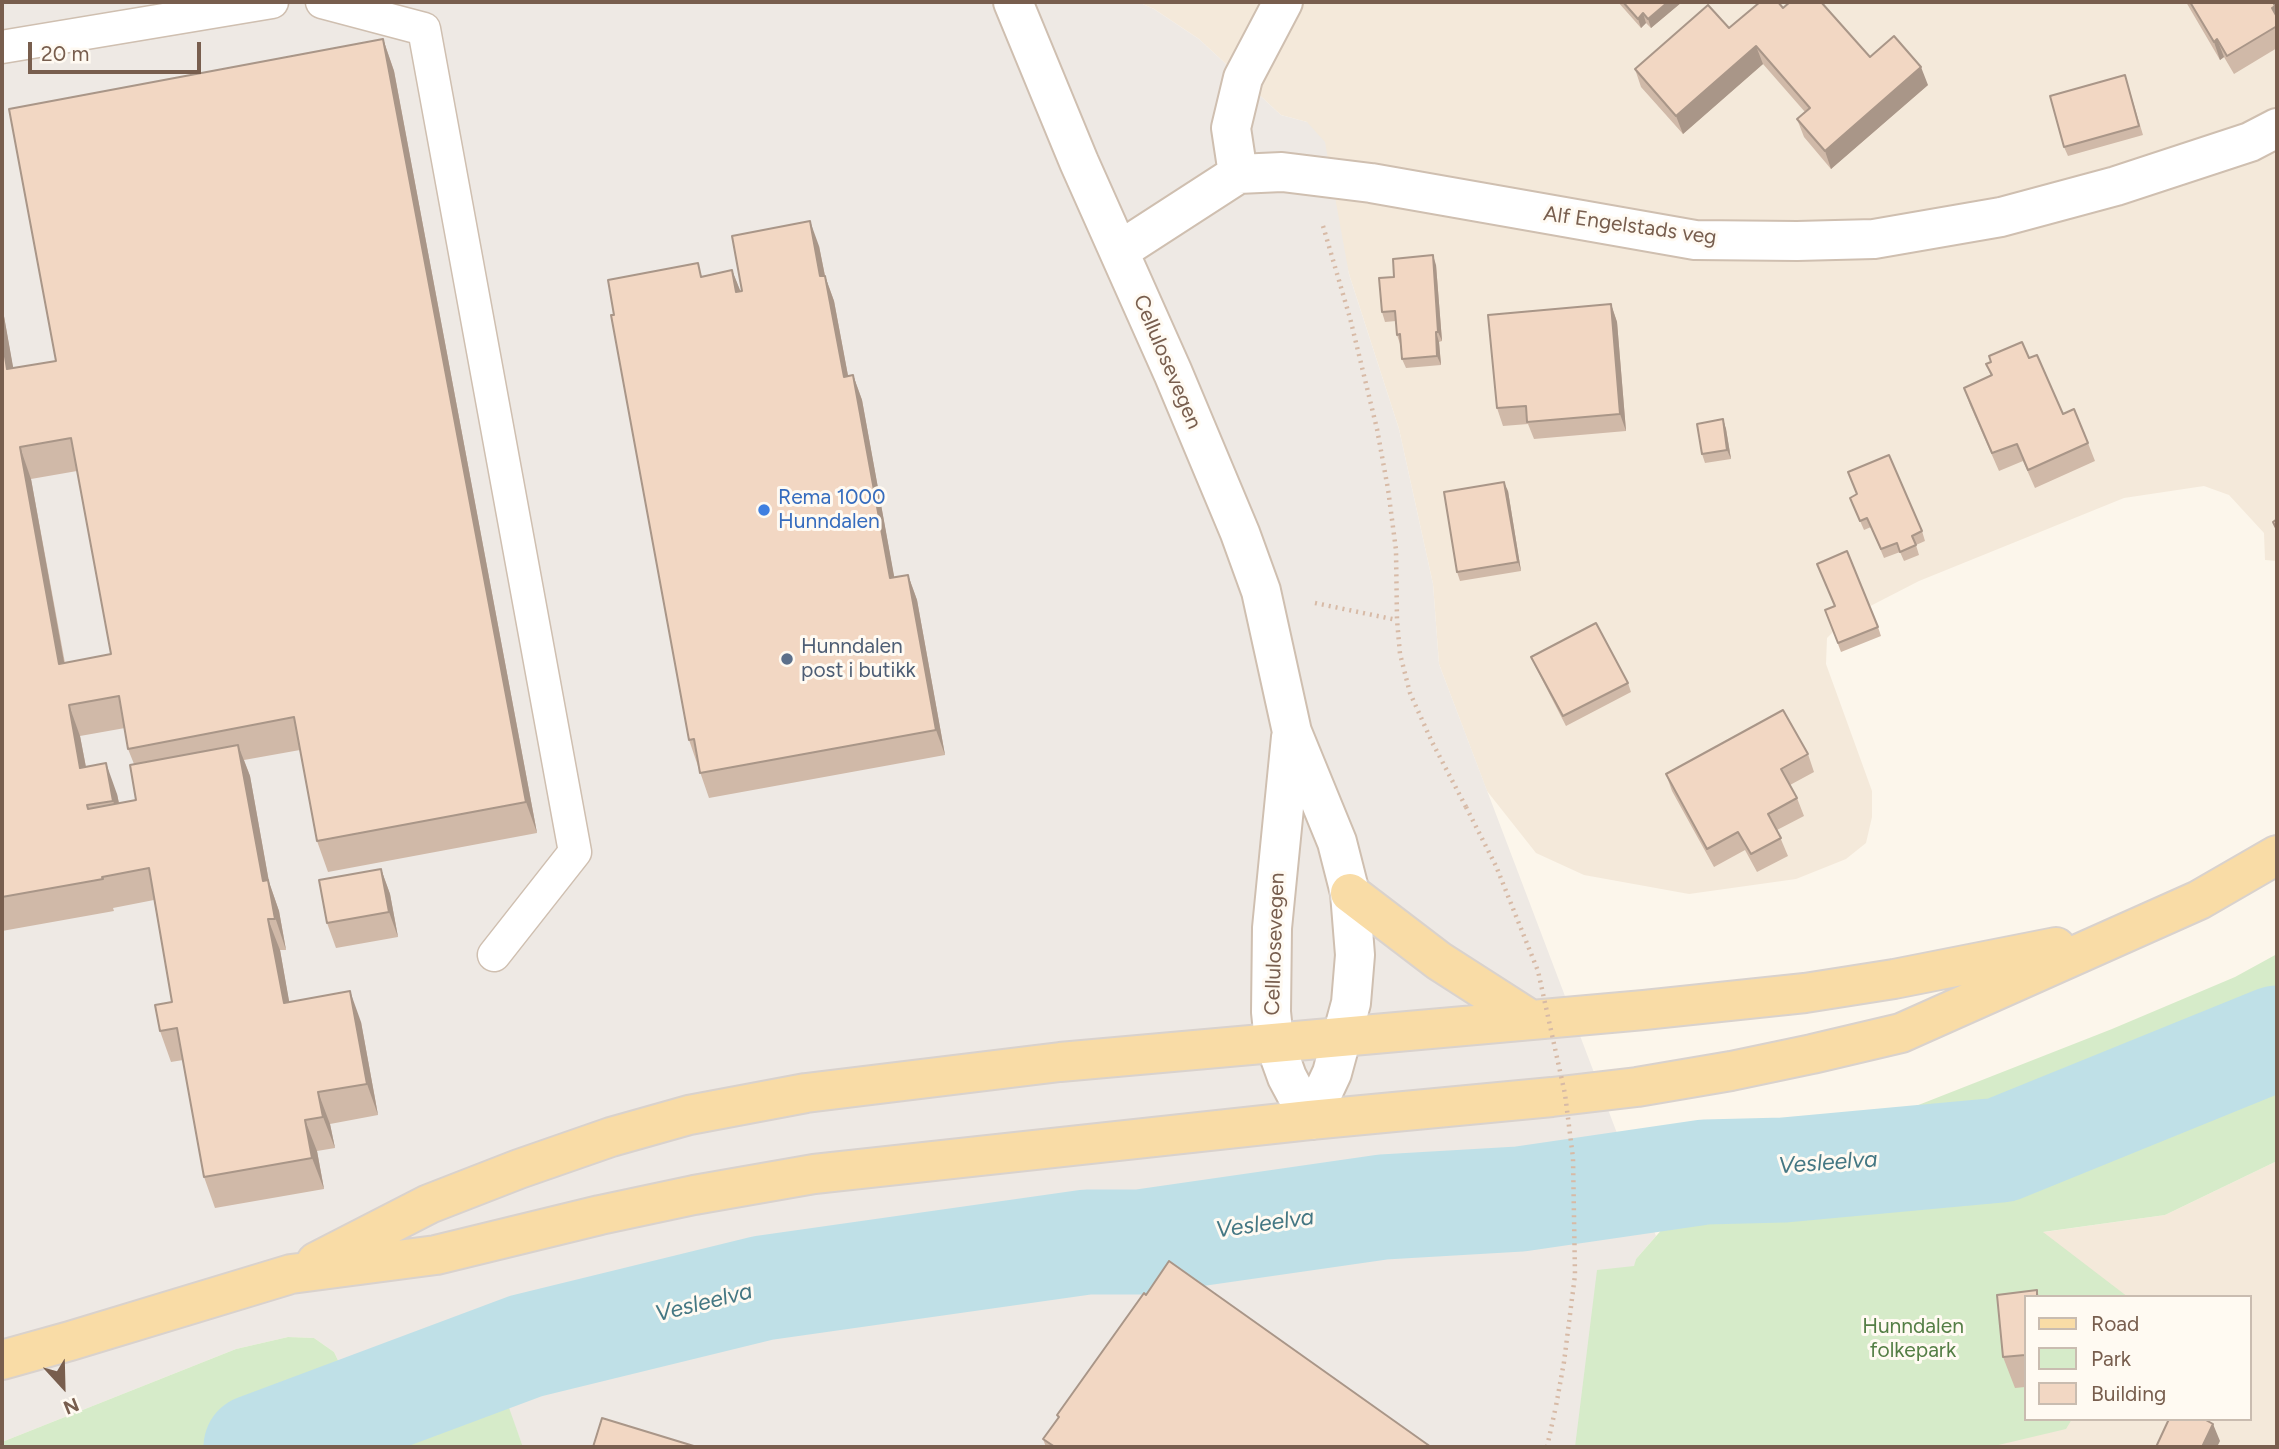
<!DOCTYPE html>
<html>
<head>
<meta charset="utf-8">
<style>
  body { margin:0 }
  #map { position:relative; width:2279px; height:1449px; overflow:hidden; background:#fcf6eb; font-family:Figtree,sans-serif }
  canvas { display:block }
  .frame { position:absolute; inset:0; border:4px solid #785e4e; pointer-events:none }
  .legend { position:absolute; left:2024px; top:1295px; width:228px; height:126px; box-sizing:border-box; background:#fffaf2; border:2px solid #c9bcb0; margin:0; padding:9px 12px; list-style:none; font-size:21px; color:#785e4e }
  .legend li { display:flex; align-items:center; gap:14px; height:35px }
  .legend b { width:35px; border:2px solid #c9bcb0 }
  .north { position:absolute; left:28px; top:1351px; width:70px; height:70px; -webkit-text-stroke:5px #fffaf2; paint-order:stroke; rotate:158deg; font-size:19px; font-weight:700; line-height:28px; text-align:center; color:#785e4e }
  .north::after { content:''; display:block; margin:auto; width:24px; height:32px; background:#785e4e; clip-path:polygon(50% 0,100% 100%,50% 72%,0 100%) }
  .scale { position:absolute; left:28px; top:42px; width:173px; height:32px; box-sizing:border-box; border:4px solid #785e4e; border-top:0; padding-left:9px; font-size:21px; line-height:24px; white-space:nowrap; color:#785e4e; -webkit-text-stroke:5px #fffaf2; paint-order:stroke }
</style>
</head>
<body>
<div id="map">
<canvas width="2279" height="1449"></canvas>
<div class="frame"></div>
<ul class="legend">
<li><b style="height:9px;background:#f9dca6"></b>Road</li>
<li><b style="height:19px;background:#d6ebc9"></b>Park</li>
<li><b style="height:19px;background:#f2d7c3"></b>Building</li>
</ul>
<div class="north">N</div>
<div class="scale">20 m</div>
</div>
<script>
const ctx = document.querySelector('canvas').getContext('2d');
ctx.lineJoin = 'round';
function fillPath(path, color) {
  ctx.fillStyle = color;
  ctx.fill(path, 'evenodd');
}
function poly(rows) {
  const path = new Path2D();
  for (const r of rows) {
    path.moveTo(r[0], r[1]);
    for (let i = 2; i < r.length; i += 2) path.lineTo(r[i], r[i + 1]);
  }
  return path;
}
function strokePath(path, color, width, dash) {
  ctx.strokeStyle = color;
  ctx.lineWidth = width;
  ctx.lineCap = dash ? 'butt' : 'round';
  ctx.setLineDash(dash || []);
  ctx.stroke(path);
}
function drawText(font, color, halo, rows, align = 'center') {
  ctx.font = font + ' Figtree,sans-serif';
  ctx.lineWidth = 6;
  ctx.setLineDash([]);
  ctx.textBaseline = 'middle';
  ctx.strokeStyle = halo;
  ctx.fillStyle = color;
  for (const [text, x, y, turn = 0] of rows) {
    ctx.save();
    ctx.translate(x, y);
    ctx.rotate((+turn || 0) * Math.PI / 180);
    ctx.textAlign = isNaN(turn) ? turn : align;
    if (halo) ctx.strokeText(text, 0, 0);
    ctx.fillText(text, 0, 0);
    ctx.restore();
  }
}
fillPath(poly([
  [1138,2,2277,2,2277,561,2265,560,2264,533,2229,495,2204,486,2124,498,1919,581,1847,618,1827,638,1826,664,1872,791,1872,817,1866,843,1846,859,1796,879,1689,894,1584,875,1536,853,1487,791,1439,664,1433,584,1399,429,1349,274,1307,122,1281,115,1199,39,1154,9],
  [2277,1161,2277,1447,1636,1447,1674,1284,2165,1215],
  [2025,1297,2249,1297,2249,1419,2025,1419]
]), '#f4e9da');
fillPath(poly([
  [2,2,1138,2,1154,9,1199,39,1281,115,1307,122,1325,142,1349,274,1399,429,1433,584,1439,664,1656,1236,1636,1259,1593,1447,523,1447,507,1405,375,1418,356,1398,334,1352,314,1338,288,1337,236,1349,2,1442]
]), '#eee9e4');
fillPath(poly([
  [2277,954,2277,1161,2165,1215,2043,1232,2128,1297,2025,1297,2025,1419,2072,1419,2066,1429,1990,1447,1575,1447,1597,1270,1634,1266,1636,1259,1686,1202,1735,1177,2112,1029,2235,977],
  [288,1337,314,1338,334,1352,356,1398,375,1418,508,1405,523,1447,2,1447,2,1442,236,1349]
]), '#d6ebc9');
strokePath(poly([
  [256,1447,526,1346,763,1288,1087,1242,1140,1242,1383,1207,1520,1199,1705,1172,1784,1170,2001,1150,2277,1038]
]), '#bfe0e7', 105);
const service = poly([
  [322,2,424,29,575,852,494,955],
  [2,47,272,2]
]);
const minor = poly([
  [1013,2,1079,162,1173,373,1240,533,1261,591,1292,732,1337,842,1350,893,1355,955,1351,1003,1332,1073,1310,1120],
  [1238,174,1231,128,1243,78,1283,2],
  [1119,251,1238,174,1282,172,1371,183,1695,240,1797,241,1874,239,2001,217,2116,186,2250,142,2277,128],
  [1291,737,1272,928,1271,1012,1274,1041,1287,1077,1310,1120]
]);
const primary = poly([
  [1350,893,1439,961,1531,1020],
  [316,1262,429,1204,519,1169,611,1137,689,1115,806,1093,1060,1062,1644,1010,1805,993,1894,979,2056,947],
  [2,1360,70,1341,291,1274,436,1255,600,1215,694,1195,814,1174,1310,1120,1552,1097,1637,1087,1731,1071,1812,1054,1901,1033,2199,900,2277,855]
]);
strokePath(service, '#cfbfb0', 35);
strokePath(minor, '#cfbfb0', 42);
strokePath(primary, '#d9d2cd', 42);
strokePath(poly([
  [1323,226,1350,318,1377,429,1388,489,1396,550,1397,620,1400,654,1410,693,1432,742,1466,807],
  [1315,603,1397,620],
  [1547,1447,1556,1406]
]), '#d7baa6', 4.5, [2, 5]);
strokePath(service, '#fff', 32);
strokePath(minor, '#fff', 38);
strokePath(primary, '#f9dca6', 38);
strokePath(poly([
  [1466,807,1496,866,1538,971,1565,1094,1573,1158,1575,1275,1564,1362,1556,1406]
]), '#d7baa6', 4.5, [2, 5]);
fillPath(poly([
  [1618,2,1682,2,1651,28,1646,23,1641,28],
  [2186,2,2273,2,2277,11,2277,48,2234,74,2224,57,2220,60],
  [1783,8,1870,57,1928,85,1831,169,1804,137,1797,119,1805,112,1763,64,1683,134,1641,87,1635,69,1729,28],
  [383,39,394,71,537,833,328,872,317,841,300,750,244,760,250,776,269,882,279,911,286,950,280,950,289,1002,361,1022,378,1115,330,1124,335,1148,317,1151,324,1189,215,1208,204,1177,183,1060,171,1062,160,1031,172,1002,154,900,113,908,114,911,2,931,2,305,13,368,56,361],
  [77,471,111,654,65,663,31,479],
  [125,728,128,749,134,764,136,800,119,803,117,794,86,767,80,736],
  [2125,75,2143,135,2068,156,2064,147],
  [819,246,825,276,834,301,848,376,853,375,862,400,894,577,908,575,917,600,945,755,709,798,689,740,614,315,703,276,732,270,740,291,742,291],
  [1436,265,1442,341,1439,342,1441,365,1406,368,1402,359,1400,344,1397,335,1396,321,1385,322,1382,312,1394,277],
  [1611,304,1617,322,1626,431,1534,439,1528,424,1503,426,1497,408],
  [2029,358,2063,414,2088,443,2095,461,2035,488,2023,461,1999,471,1970,405,1964,388,1991,376,1986,364],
  [1723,419,1726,429,1731,459,1705,463,1702,454],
  [1508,491,1521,571,1460,581,1457,572],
  [1854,507,1922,531,1925,541,1916,545,1919,555,1904,561,1900,552,1884,558,1871,527,1864,530],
  [1825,610,1878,627,1881,636,1841,652],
  [1531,657,1628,683,1631,692,1566,726,1535,666],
  [1808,754,1814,772,1790,785,1797,798,1804,816,1777,830,1788,856,1757,872,1745,850,1714,867,1672,791,1666,774],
  [381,869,390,894,398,937,336,948,327,923],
  [2037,1290,2039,1297,2025,1297,2025,1387,2015,1388,2003,1357,1997,1295],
  [1057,1415,1431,1447,1046,1447,1043,1439,1058,1418]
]), '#d0b9a8');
fillPath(poly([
  [1668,2,1682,2,1651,28,1648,19],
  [2275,6,2277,11,2277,23,2272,8],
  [1643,13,1646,23,1641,28,1638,19],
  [383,39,394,71,537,833,526,802],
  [2217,39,2224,57,2220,60,2214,42],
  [1756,46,1763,64,1683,134,1676,116],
  [1921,67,1928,85,1831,169,1825,151],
  [810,221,819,246,825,276,834,301,853,402,844,377,820,276],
  [1433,255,1436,265,1442,341,1438,332],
  [732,270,742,295,736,292],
  [1611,304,1617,322,1626,431,1620,414],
  [2,305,19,400,7,369,2,338],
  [1436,332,1439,342,1441,365,1437,356],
  [853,375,862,400,899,603,890,578],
  [1723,419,1726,429,1731,459,1727,450],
  [20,447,31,479,70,695,59,664],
  [1504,482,1508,491,1521,571,1518,562],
  [908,575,917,600,945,755,936,730],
  [69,705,80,736,92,799,80,768],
  [238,745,250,776,269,882,279,911,286,950,263,881],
  [106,763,117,794,125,832,113,801],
  [381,869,390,894,398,937,389,912],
  [268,919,280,950,295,1034,284,1003],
  [350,991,361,1022,378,1115,367,1084],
  [318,1092,330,1124,335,1148,323,1117],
  [305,1120,317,1151,324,1189,312,1158],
  [2213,1424,2220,1441,2217,1447,2202,1447]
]), '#a99688');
const building = poly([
  [1623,2,1668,2,1648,19,1643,13,1638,19,1623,2],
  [1760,2,1778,2,1783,8,1790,2,1821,2,1870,57,1894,36,1921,67,1825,151,1797,119,1810,108,1756,46,1676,116,1635,69,1708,5,1729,28,1760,2],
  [2190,2,2273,2,2275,6,2272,8,2277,17,2277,26,2227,56,2217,39,2214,42,2190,2],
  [383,39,526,802,317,841,294,717,128,749,119,696,69,705,80,768,106,763,113,801,87,805,88,809,136,800,130,765,238,745,263,881,268,880,275,919,268,919,284,1003,350,991,367,1084,318,1092,323,1117,305,1120,312,1158,204,1177,177,1028,160,1031,155,1005,172,1002,149,868,102,877,103,879,2,897,2,338,7,369,56,361,9,109,383,39],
  [71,438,111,654,59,664,20,447,71,438],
  [2125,75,2139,126,2064,147,2050,96,2125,75],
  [810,221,820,276,825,276,844,377,853,375,890,578,908,575,936,730,700,773,694,739,689,740,611,315,614,315,608,280,698,263,701,277,732,270,736,292,742,291,732,236,810,221],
  [1433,255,1438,332,1436,332,1437,356,1402,359,1400,334,1397,335,1395,311,1382,312,1379,278,1394,277,1393,259,1433,255],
  [1611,304,1620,414,1527,422,1526,406,1497,408,1488,315,1611,304],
  [2022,342,2029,358,2037,355,2063,414,2074,409,2088,443,2028,470,2017,444,1992,453,1964,388,1992,375,1986,364,1991,362,1989,356,2022,342],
  [1723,419,1727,450,1702,454,1697,424,1723,419],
  [1889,455,1922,531,1912,536,1916,545,1900,552,1897,543,1881,549,1867,518,1860,521,1850,498,1857,494,1848,472,1889,455],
  [1504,482,1518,562,1457,572,1444,492,1504,482],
  [2277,519,2277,530,2273,522,2277,519],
  [1847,551,1878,627,1838,643,1825,610,1835,606,1817,564,1847,551],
  [1596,623,1628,683,1563,716,1531,657,1596,623],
  [1783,710,1808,754,1781,769,1797,798,1768,814,1781,838,1751,854,1738,832,1707,849,1666,774,1783,710],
  [381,869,389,912,327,923,319,880,381,869],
  [1169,1261,1431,1447,1055,1447,1043,1439,1059,1417,1057,1415,1144,1293,1146,1295,1169,1261],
  [2037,1290,2037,1297,2025,1297,2025,1355,2003,1357,1997,1295,2037,1290],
  [602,1418,697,1447,593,1447,602,1418],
  [2169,1419,2204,1419,2213,1424,2202,1447,2156,1447,2169,1419]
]);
fillPath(building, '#f2d7c3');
strokePath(building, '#a99688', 2);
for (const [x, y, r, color] of [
  [764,510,7,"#3f7fe0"],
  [787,659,7,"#5c6f8a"]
]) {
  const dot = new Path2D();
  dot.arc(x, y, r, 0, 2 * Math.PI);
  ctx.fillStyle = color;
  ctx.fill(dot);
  strokePath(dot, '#fffaf2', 2.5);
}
drawText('21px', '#785e4e', '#fffaf2', [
  ["Alf Engelstads veg",1630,226,8],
  ["Cellulosevegen",1167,362,67],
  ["Cellulosevegen",1275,944,-88]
]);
drawText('21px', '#366cbe', '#fffaf2', [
  ["Rema 1000",778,498],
  ["Hunndalen",778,522]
], 'left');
drawText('21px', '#4e5e75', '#fffaf2', [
  ["Hunndalen",801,647],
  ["post i butikk",801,671]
], 'left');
drawText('21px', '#547e45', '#fffaf2', [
  ["Hunndalen",1913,1327],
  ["folkepark",1913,1351]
]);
drawText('italic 23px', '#447783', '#fffaf2', [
  ["Vesleelva",1828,1163,-4],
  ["Vesleelva",1265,1224,-8],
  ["Vesleelva",704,1303,-14]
]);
</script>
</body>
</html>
